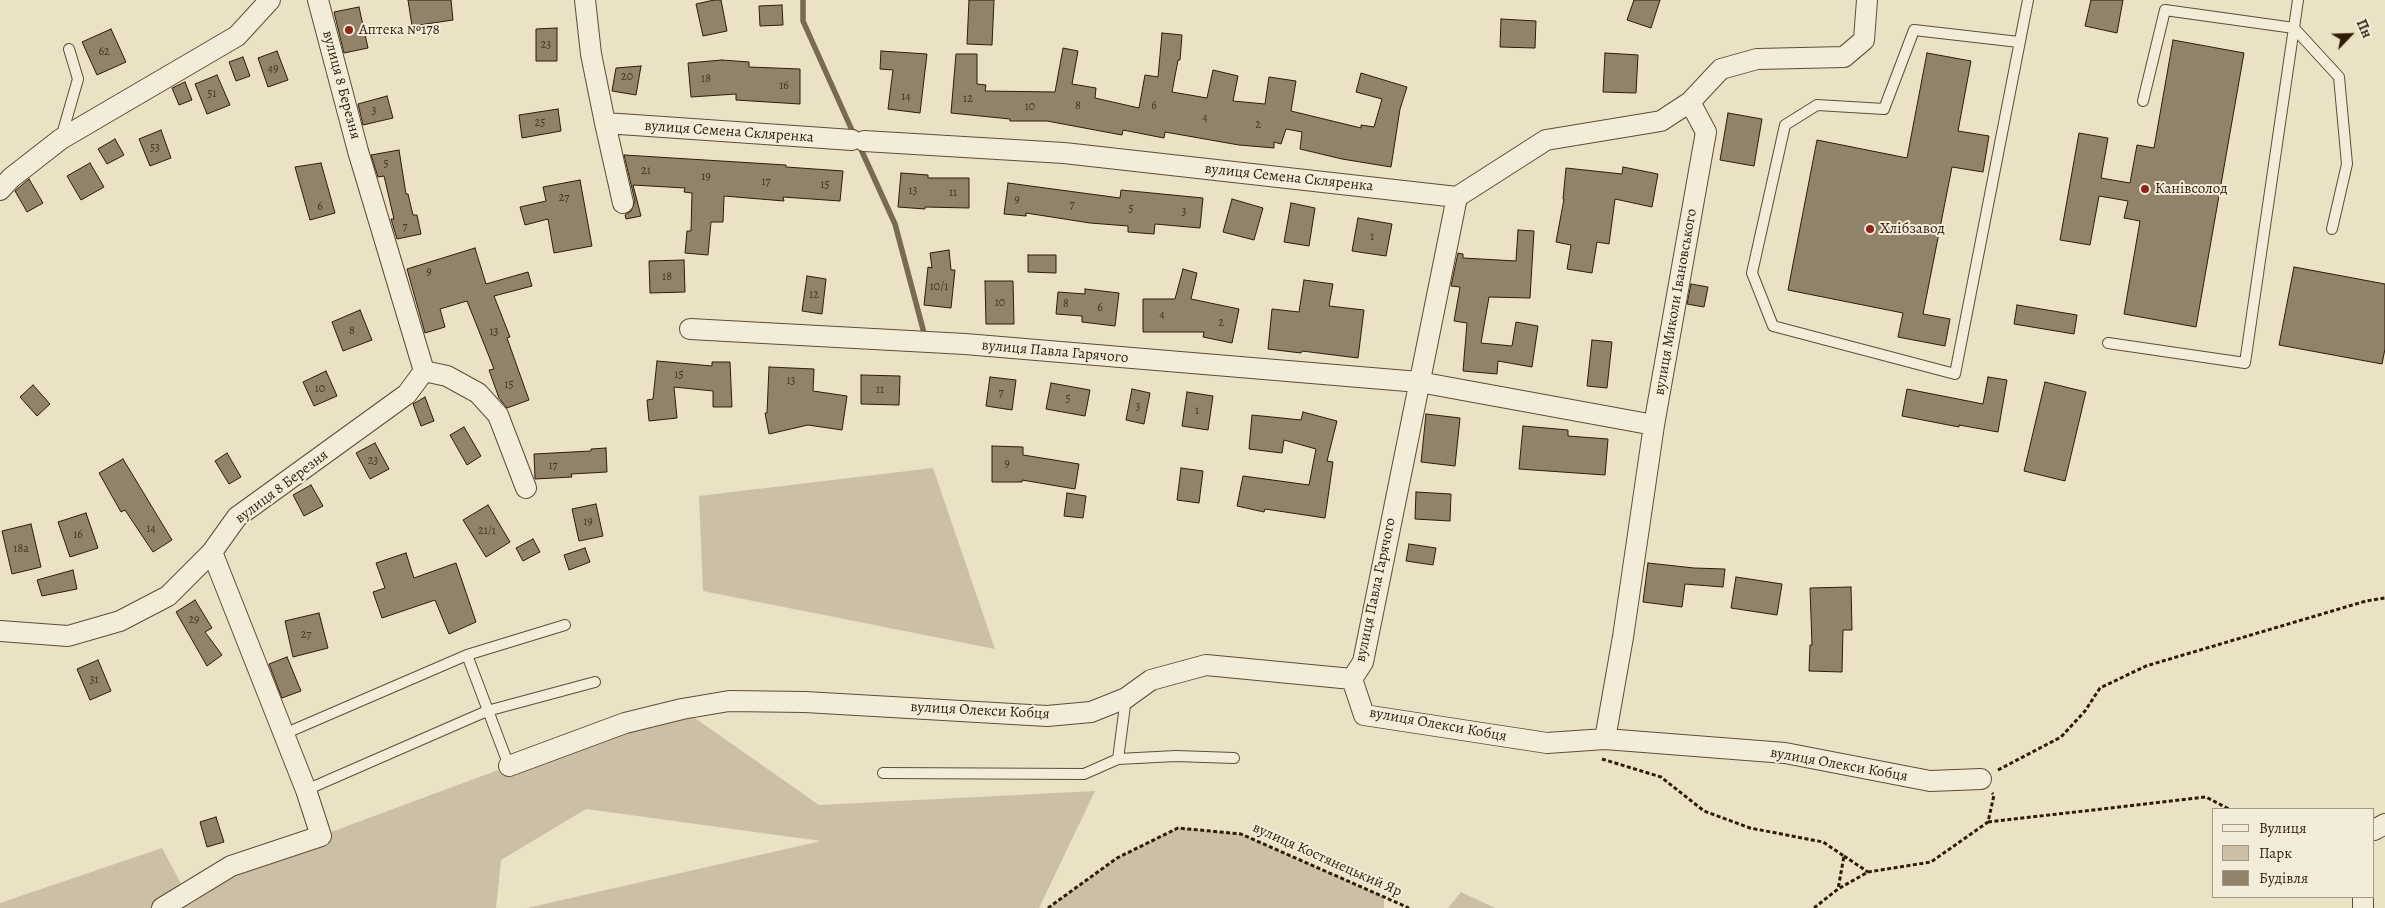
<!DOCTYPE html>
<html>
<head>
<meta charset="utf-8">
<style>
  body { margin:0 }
  #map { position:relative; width:2385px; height:908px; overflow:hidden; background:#ebe1c5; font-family:Alegreya,serif }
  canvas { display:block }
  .legend { position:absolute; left:2212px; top:808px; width:162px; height:90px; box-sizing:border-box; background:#f2ecd9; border:1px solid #a49985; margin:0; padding:6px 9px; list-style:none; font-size:15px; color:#2f1c08 }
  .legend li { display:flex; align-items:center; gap:10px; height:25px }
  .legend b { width:25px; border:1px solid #a49985 }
  .north { position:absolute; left:2325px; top:10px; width:50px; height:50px; -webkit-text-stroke:4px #f2ecd9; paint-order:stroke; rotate:66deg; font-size:14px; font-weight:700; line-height:20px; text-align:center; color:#2f1c08 }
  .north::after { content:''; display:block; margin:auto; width:18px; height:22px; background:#2f1c08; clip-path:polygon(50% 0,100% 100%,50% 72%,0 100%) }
</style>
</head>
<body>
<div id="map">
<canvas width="2385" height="908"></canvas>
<ul class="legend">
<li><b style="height:6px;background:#f2ecd9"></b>Вулиця</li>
<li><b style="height:14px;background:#cbc0a5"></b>Парк</li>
<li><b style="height:14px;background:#91826a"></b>Будівля</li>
</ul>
<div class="north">Пн</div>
</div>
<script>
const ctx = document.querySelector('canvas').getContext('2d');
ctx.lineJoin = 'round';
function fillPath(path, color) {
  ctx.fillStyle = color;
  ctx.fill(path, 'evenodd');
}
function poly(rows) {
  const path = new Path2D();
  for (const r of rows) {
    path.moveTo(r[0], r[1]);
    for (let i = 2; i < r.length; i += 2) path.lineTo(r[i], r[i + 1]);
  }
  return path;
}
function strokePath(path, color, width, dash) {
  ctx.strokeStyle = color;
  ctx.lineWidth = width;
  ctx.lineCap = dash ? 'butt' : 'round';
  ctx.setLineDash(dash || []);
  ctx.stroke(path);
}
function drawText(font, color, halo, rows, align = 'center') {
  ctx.font = font + ' Alegreya,serif';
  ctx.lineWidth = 4;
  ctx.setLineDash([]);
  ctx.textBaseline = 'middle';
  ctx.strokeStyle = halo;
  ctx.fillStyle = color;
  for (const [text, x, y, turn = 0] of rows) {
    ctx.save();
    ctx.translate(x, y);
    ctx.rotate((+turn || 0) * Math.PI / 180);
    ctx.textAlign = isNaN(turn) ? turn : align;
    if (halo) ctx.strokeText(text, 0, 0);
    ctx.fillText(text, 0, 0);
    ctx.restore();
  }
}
fillPath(poly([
  [933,468,995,649,703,591,699,496],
  [682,709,819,805,1095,791,1039,908,527,908,821,841,586,809,501,860,496,908,0,908,0,903,162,848,186,893,304,842,625,723],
  [1178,828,1241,834,1384,897,1384,908,1048,908,1117,858],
  [1461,892,1495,908,1448,908]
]), '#cbc0a5');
strokePath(poly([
  [803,0,803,21,855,137],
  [859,145,895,224,924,333]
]), '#796a53', 5.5);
const building = poly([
  [408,0,451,0,453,20,412,26,408,0],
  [714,0,721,0,727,31,703,36,696,4,714,0],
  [969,0,994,0,992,45,967,44,969,0],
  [1634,0,1660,0,1651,28,1627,20,1634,0],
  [2091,0,2123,0,2117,33,2085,26,2091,0],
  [782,5,783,25,760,26,759,6,782,5],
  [359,7,368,48,344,53,334,12,359,7],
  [1501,19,1536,21,1535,48,1500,47,1501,19],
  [557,28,557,61,536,61,536,29,557,28],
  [111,29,126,62,97,75,82,42,111,29],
  [1162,33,1182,35,1180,60,1178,60,1172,92,1207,98,1213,70,1238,76,1233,101,1265,104,1269,77,1296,81,1291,111,1361,128,1361,125,1374,127,1382,99,1356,92,1361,73,1407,87,1400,109,1391,167,1342,159,1300,149,1302,132,1286,129,1281,144,1274,142,1274,148,1239,145,1165,132,1164,138,1123,130,1122,135,1047,121,1010,121,1010,119,951,113,956,54,977,54,977,84,986,85,985,91,1055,92,1063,48,1078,51,1072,84,1096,88,1095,98,1139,108,1145,75,1158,77,1162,33],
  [2173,40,2244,53,2196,327,2124,314,2140,221,2124,218,2128,201,2099,196,2090,245,2060,240,2079,133,2108,138,2101,178,2130,183,2137,145,2154,148,2173,40],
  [277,51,288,80,268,87,258,58,277,51],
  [881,51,927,54,920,113,888,109,893,70,880,69,881,51],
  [1605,53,1638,55,1636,93,1603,92,1605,53],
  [1927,53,1971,61,1958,131,1989,136,1983,172,1952,167,1923,314,1950,319,1945,346,1898,337,1903,313,1788,290,1817,140,1907,158,1927,53],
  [243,57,250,76,236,81,229,62,243,57],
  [722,60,749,62,749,67,800,69,800,104,736,100,736,94,691,97,688,63,722,60],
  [641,66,636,95,612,91,616,68,641,66],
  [217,75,230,105,207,114,195,84,217,75],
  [185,82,192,100,179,105,172,88,185,82],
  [387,96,393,118,363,125,358,104,387,96],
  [558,109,561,131,522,138,519,115,558,109],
  [1728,113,1762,119,1754,166,1720,160,1728,113],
  [161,130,171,158,150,166,139,139,161,130],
  [115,139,124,155,107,164,98,149,115,139],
  [399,150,406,194,408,194,413,215,417,215,421,234,397,239,391,219,394,219,384,176,378,177,371,155,399,150],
  [624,155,786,165,786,167,843,171,840,201,783,197,784,201,724,196,723,222,711,222,708,255,685,253,687,231,691,231,692,193,684,192,685,188,633,185,641,216,626,219,625,215,631,211,635,201,624,155],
  [90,163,104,187,81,200,67,176,90,163],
  [321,163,335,213,310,220,295,167,321,163],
  [1623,167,1658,174,1652,207,1615,199,1609,244,1597,242,1592,273,1567,269,1571,245,1556,242,1564,199,1563,199,1566,168,1622,174,1623,167],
  [901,173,928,175,928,178,969,178,969,208,925,207,925,209,898,207,901,173],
  [29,179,43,203,27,212,15,191,29,179],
  [580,180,592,246,554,253,548,219,525,225,520,207,546,201,543,187,580,180],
  [1008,183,1120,198,1121,190,1203,198,1200,228,1155,224,1154,234,1128,232,1128,226,1090,223,1026,213,1026,216,1004,214,1008,183],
  [1232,199,1263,208,1254,240,1223,232,1232,199],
  [1291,203,1315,208,1309,246,1284,242,1291,203],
  [1358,218,1392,224,1386,256,1352,251,1358,218],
  [1518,230,1534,231,1530,298,1489,297,1481,343,1512,346,1516,322,1538,326,1532,367,1498,361,1497,374,1463,371,1467,323,1454,321,1460,287,1451,286,1458,253,1463,254,1463,258,1516,261,1518,230],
  [475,248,486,284,528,272,532,286,494,296,510,337,507,338,529,400,507,408,499,398,489,370,494,369,467,301,440,309,445,327,425,333,407,269,475,248],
  [949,250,951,270,955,270,951,308,924,305,928,267,932,268,930,253,949,250],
  [1028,255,1056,255,1056,273,1028,272,1028,255],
  [684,260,685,292,650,293,649,261,684,260],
  [2294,267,2385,284,2385,349,2382,364,2279,345,2294,267],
  [1183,269,1197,273,1191,299,1239,309,1232,343,1203,337,1204,332,1143,332,1143,299,1175,299,1183,269],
  [807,276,826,279,822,314,802,311,807,276],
  [1304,280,1333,284,1329,306,1364,310,1358,358,1302,351,1301,353,1268,349,1272,309,1299,312,1304,280],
  [985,281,1013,281,1014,324,986,324,985,281],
  [1691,284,1708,287,1704,307,1687,304,1691,284],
  [1085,289,1119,293,1115,326,1082,322,1082,316,1056,314,1058,292,1085,294,1085,289],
  [2017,305,2077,315,2074,334,2014,324,2017,305],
  [360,310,372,340,343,351,332,322,360,310],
  [1592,340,1612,342,1607,388,1587,386,1592,340],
  [657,361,712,366,712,362,730,362,732,407,713,407,713,391,674,387,677,418,649,421,647,400,653,399,657,361],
  [769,367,814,369,813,391,847,396,842,430,808,425,769,434,765,413,767,413,769,367],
  [326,371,337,396,314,406,303,382,326,371],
  [861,375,900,376,899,405,861,404,861,375],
  [990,377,1016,380,1012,410,986,406,990,377],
  [1988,377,2007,380,1998,432,1959,425,1959,427,1902,416,1907,389,1983,404,1988,377],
  [2045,382,2086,392,2065,481,2024,471,2045,382],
  [1051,383,1090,390,1085,416,1046,409,1051,383],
  [33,385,50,404,37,416,20,397,33,385],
  [1132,389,1150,393,1144,424,1126,420,1132,389],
  [1187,392,1213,396,1208,430,1182,426,1187,392],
  [425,397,434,421,421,426,413,404,425,397],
  [1303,412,1337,421,1327,461,1333,462,1325,518,1265,509,1264,512,1237,506,1243,476,1309,485,1316,449,1284,440,1282,453,1249,449,1252,415,1301,420,1303,412],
  [1426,414,1460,418,1455,466,1421,462,1426,414],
  [1523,426,1568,430,1568,436,1608,439,1605,475,1519,469,1523,426],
  [464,427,481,456,467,465,450,435,464,427],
  [375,443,389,469,370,479,356,453,375,443],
  [992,446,1023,447,1023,455,1079,464,1075,489,1022,480,1022,482,992,482,992,446],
  [606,448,607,472,571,474,572,477,535,479,534,454,591,451,591,449,606,448],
  [227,453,241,477,229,484,215,461,227,453],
  [123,459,172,540,153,552,125,510,121,512,99,473,123,459],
  [1181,468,1203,471,1199,503,1177,500,1181,468],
  [311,485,323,506,304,516,293,495,311,485],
  [1416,492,1451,494,1450,521,1415,519,1416,492],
  [1067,493,1086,496,1083,518,1064,516,1067,493],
  [596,504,603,536,579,541,572,509,596,504],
  [488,505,510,542,486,557,463,520,488,505],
  [86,513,98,548,70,557,58,522,86,513],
  [31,524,41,567,12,574,2,531,31,524],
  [533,539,540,552,523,561,516,548,533,539],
  [1409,544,1436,548,1433,565,1406,561,1409,544],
  [585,548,590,562,569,570,564,555,585,548],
  [406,553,414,578,456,563,476,622,449,634,435,600,382,618,373,592,385,588,376,563,406,553],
  [1648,563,1694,568,1725,569,1723,587,1685,584,1682,607,1643,602,1648,563],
  [73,570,77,589,42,596,37,580,73,570],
  [1736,577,1782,584,1777,615,1731,608,1736,577],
  [1851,587,1852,630,1843,630,1842,672,1809,671,1810,645,1812,645,1810,588,1851,587],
  [195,600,212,628,205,632,222,655,207,666,176,612,195,600],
  [319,613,328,648,293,657,285,621,319,613],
  [287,657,301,691,282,698,269,664,287,657],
  [98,660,111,691,90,700,77,669,98,660],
  [216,817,224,842,207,847,200,822,216,817]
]);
fillPath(building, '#91826a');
strokePath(building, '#2f1c08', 1);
const service = poly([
  [2019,42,1914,30,1884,109,1817,105,1785,125,1752,273,1773,326,1955,374,2028,0],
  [2143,101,2165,10,2294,28,2339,77,2347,164,2332,229],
  [61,138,78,79,69,49],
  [2108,343,2245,363,2298,0],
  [467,655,509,766],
  [284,734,467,655,565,625],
  [1118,759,1176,756,1234,758],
  [883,773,1084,774,1118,759,1126,698],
  [306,790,487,711,595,682]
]);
const minor = poly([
  [585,0,591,54,605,123,852,140],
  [605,123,623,203],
  [864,141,1064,153,1457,197,1546,140,1661,121,1690,102,1721,69,1757,59,1844,57,1864,40,1867,0],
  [0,190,11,178,61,139,237,36,270,0],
  [690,329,965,344,1419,382,1654,425],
  [424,371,447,376,478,393,498,415,526,488],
  [0,631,68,636,120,621,168,596,212,552,237,517,407,394,424,371,358,151,318,0],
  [1352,679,1363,662,1457,197],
  [1605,739,1623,637,1654,425,1706,132,1690,102],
  [509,766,625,723,682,709,729,701,805,702,1047,716,1091,712,1126,698,1151,680,1206,665,1352,679,1364,715,1547,743,1605,739,1785,753,1930,781,1981,779],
  [2374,830,2385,824],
  [2363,897,2363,908],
  [162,908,231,866,321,836,306,790,212,552]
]);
strokePath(service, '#5e4d37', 12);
strokePath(minor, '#5e4d37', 22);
strokePath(poly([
  [1602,759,1661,777,1704,811,1750,828,1823,842,1844,856,1838,889],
  [1998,770,2061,737,2085,711,2100,688,2146,666,2366,601,2385,598],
  [1988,822,2206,797,2229,809],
  [1844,856,1868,872],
  [1048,908,1117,858,1178,828,1241,834,1409,908],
  [1814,908,1838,889,1868,872,1931,862,1988,822,1994,795,1992,793]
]), '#2f1c08', 3, [4, 2.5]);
strokePath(service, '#f2ecd9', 10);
strokePath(minor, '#f2ecd9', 20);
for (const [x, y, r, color] of [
  [349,30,5,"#8f2418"],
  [2145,189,5,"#8f2418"],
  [1870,229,5,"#8f2418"]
]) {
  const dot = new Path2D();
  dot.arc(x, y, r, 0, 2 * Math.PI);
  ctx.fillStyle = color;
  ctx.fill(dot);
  strokePath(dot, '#f2ecd9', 2);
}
drawText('12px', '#483620', null, [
  ["23",546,45],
  ["62",104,52],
  ["49",273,69],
  ["20",627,77],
  ["18",706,79],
  ["16",784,86],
  ["51",212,94],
  ["14",906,97],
  ["12",968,99],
  ["8",1078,106],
  ["6",1154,106],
  ["10",1030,107],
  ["3",374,111],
  ["4",1205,118],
  ["25",540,123],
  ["2",1258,125],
  ["53",155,148],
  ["5",386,164],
  ["21",646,171],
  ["19",706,177],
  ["17",766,182],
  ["15",825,185],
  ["13",913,191],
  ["11",953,193],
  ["27",564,198],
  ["9",1017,200],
  ["7",1072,205],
  ["6",320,207],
  ["5",1131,209],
  ["3",1184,212],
  ["7",405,227],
  ["1",1372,237],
  ["9",429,272],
  ["18",667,277],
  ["10/1",939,287],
  ["12",814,295],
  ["10",1000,303],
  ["8",1066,304],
  ["6",1100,308],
  ["4",1162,315],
  ["2",1221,323],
  ["8",352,331],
  ["13",494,332],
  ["15",679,375],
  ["13",791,381],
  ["15",509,385],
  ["10",320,389],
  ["11",880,390],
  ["7",1001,393],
  ["5",1068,399],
  ["3",1138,407],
  ["1",1197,411],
  ["23",373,461],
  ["9",1007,464],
  ["17",553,466],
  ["19",588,522],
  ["14",151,529],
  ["21/1",487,531],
  ["16",78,535],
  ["18а",21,549],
  ["29",194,620],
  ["27",306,635],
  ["31",94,680]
]);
drawText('15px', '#2f1c08', '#f2ecd9', [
  ["Аптека №178",359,30],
  ["Канівсолод",2155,189],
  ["Хлібзавод",1880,229]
], 'left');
drawText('15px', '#2f1c08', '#f2ecd9', [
  ["вулиця 8 Березня",341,85,75],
  ["вулиця Семена Скляренка",729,132,4],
  ["вулиця Семена Скляренка",1289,178,6],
  ["вулиця Миколи Івановського",1676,302,-80],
  ["вулиця Павла Гарячого",1055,352,5],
  ["вулиця 8 Березня",282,487,-37],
  ["вулиця Павла Гарячого",1376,590,-78],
  ["вулиця Олекси Кобця",980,711,3],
  ["вулиця Олекси Кобця",1438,725,10],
  ["вулиця Олекси Кобця",1839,765,10],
  ["вулиця Костянецький Яр",1327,860,24]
]);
</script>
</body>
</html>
